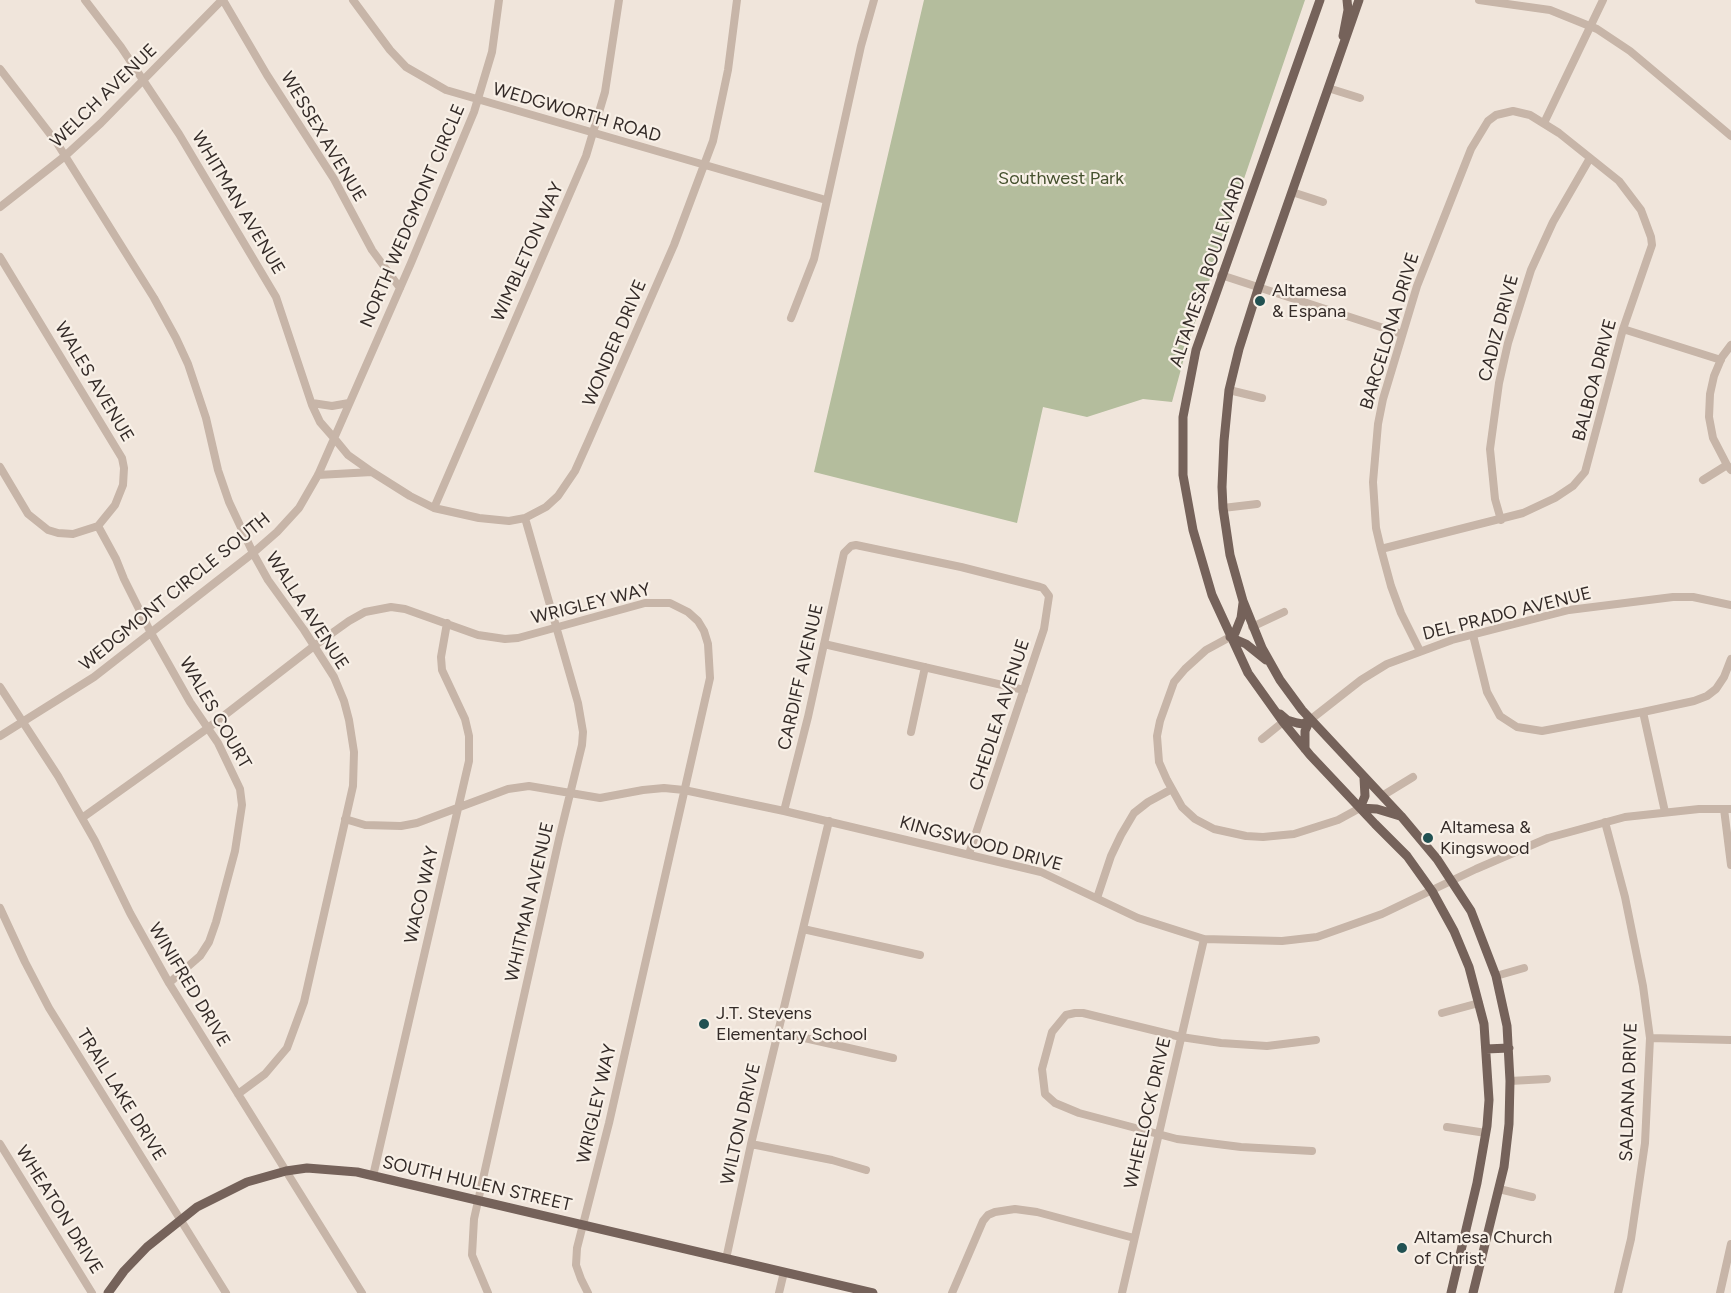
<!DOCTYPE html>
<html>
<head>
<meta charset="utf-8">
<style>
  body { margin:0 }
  canvas { display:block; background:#f0e5db }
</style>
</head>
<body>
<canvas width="1731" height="1293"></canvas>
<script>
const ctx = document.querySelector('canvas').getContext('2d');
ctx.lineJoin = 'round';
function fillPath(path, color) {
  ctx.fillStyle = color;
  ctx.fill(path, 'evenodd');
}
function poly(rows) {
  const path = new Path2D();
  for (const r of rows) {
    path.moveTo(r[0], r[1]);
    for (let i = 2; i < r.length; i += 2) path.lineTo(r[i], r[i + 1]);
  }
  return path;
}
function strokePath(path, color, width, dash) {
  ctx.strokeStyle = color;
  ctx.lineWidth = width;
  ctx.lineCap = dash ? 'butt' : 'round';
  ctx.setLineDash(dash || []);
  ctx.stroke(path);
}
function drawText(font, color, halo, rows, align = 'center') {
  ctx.font = font + ' Figtree,sans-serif';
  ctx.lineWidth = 4.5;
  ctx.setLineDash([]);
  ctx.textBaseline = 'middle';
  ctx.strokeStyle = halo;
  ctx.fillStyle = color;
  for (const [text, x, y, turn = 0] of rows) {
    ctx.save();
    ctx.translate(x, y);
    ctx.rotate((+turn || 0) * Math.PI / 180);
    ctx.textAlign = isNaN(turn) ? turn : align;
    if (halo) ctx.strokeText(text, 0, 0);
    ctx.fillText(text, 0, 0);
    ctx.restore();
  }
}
fillPath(poly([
  [924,0,1305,0,1189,340,1172,402,1143,399,1087,417,1043,407,1017,523,814,472]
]), '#b4bd9d');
strokePath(poly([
  [85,0,121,47,179,134,276,297,312,405,320,422,334,438,348,455,372,472,410,496,434,508,479,518,509,521,525,518,546,507,558,496,575,471,588,442,674,245,713,141,728,70,737,0],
  [223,0,267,75,334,179,372,250,400,288],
  [353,0,390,50,406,67,446,90,826,200],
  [1479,0,1550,10,1597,29,1630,51,1731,136],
  [0,69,57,143,154,298,176,338,188,364,206,418,218,470,229,502,253,553,268,580,304,630,334,677,344,701,349,720,354,752,353,786,304,1002,287,1048,265,1074,238,1094],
  [1328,88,1360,98],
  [1544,123,1603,0],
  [1292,192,1323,202],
  [0,207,65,156,101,123,222,0],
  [0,257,122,458,124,468,123,485,115,505,98,526,73,534,58,533,48,530,28,514,0,467],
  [1221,275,1402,334],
  [791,318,814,259,861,46,874,0],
  [1623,329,1721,360],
  [1229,390,1262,398],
  [312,403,332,406,349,403],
  [1727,465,1713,438,1709,417,1710,394,1714,376,1722,357,1731,345],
  [318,475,372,472],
  [1703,480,1727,465,1731,470],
  [434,508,586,156,605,92,619,0],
  [1223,508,1257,504],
  [1501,520,1495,499,1490,449,1499,383,1508,343,1531,270,1553,222,1590,158],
  [98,526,116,559,124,579,151,633,190,702,218,743,240,789,242,805,235,851,216,922,209,942,200,956,169,983],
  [1381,549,1523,513,1555,498,1573,486,1585,472,1623,329,1652,245,1651,237,1641,210,1619,181,1559,133,1530,115,1513,111,1496,115,1488,121,1471,149,1417,286,1383,399,1378,424,1373,482,1376,528,1381,549,1391,586,1401,613,1420,651],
  [1252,627,1284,612],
  [1473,635,1487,692,1500,716,1517,727,1542,731,1643,712,1694,701,1707,696,1716,689,1724,677,1731,659],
  [1230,637,1206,650,1185,669,1174,682,1160,721,1157,736,1159,762,1167,780,1182,807,1195,819,1214,829,1246,836,1263,837,1294,834,1338,820,1360,808],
  [824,644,1024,690],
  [0,687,58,776,95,841,130,913,169,983,362,1293],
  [1643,712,1665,812],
  [1310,720,1361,680,1387,664,1452,640,1569,610,1673,597,1693,597,1731,605],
  [911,732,925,667],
  [0,736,94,677,253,553,277,532,299,508,318,475,411,263,474,112,492,52,499,0],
  [1262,739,1283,722],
  [1382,796,1413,777],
  [1724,809,1731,865],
  [784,811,808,717,844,553,851,546,856,545,961,567,1040,587,1043,588,1049,596,1044,629,969,854],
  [82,818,208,728,314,646,349,621,365,612,391,607,405,609,478,635,505,639,518,638,645,603,670,603,688,612,698,621,704,631,708,644,710,678,609,1123,577,1248,576,1265,581,1279,588,1293],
  [345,819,365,825,401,826,417,823,508,789,529,786,600,798,643,790,664,788,684,790,784,811,1041,872,1138,918,1204,939,1282,941,1317,937,1382,914,1476,869,1548,838,1625,817,1699,809,1731,809],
  [1605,822,1625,897,1643,986,1650,1038,1645,1143,1631,1239,1618,1293],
  [1097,898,1111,856,1121,835,1134,813,1148,802,1172,789],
  [0,908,25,962,49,1008,226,1293],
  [803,929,920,955],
  [1496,976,1524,968],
  [1442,1013,1479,1003],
  [778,1032,893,1058],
  [1650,1038,1731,1040],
  [1510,1081,1547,1079],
  [1447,1127,1486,1133],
  [0,1144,92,1293],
  [751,1144,832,1160,866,1170],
  [1312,1151,1241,1147,1177,1139,1079,1113,1055,1103,1045,1094,1042,1069,1052,1032,1066,1015,1075,1013,1083,1013,1181,1037,1221,1043,1267,1046,1316,1040],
  [373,1176,469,761,469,736,465,719,442,670,441,657,447,623],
  [1499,1189,1532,1197],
  [726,1259,751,1144,829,821],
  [488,1293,472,1255,474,1219,559,839,582,745,583,732,578,703,525,518],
  [779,1293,784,1272],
  [952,1293,983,1221,988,1215,995,1212,1015,1209,1037,1212,1134,1238],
  [1122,1293,1204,939],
  [1720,1293,1731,1244]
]), '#c7b5a8', 8);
strokePath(poly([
  [1320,0,1196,350,1183,417,1183,475,1193,530,1212,595,1248,673,1283,722,1310,755,1375,824,1407,856,1432,891,1454,931,1469,967,1484,1024,1489,1100,1487,1126,1477,1183,1451,1293],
  [1359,0,1258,289,1239,349,1229,390,1224,441,1222,487,1223,508,1230,555,1243,601,1262,648,1280,680,1302,710,1401,816,1437,859,1471,911,1496,976,1507,1026,1510,1081,1509,1124,1504,1167,1473,1293],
  [1343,36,1348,10,1347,0],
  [1243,603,1241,618,1235,633,1230,637,1246,644,1266,660],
  [1280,714,1287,720,1297,723,1303,724,1310,720],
  [1305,749,1305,731,1310,720],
  [1364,778,1365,796,1360,808,1377,809,1400,816],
  [1486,1049,1509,1048],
  [1460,1255,1481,1260],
  [108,1293,124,1271,147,1247,197,1207,247,1182,286,1171,307,1168,357,1172,873,1293]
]), '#75625a', 9);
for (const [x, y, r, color] of [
  [1260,301,6,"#215152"],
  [1428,838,6,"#215152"],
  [704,1024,6,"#215152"],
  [1402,1248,6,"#215152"]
]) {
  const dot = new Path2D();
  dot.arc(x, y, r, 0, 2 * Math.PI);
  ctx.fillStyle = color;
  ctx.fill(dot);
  strokePath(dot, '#f8f0e7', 2);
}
drawText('18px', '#342b28', '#f8f0e7', [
  ["WELCH AVENUE",104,96,-44],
  ["WEDGWORTH ROAD",577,113,16],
  ["WESSEX AVENUE",323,137,59],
  ["WHITMAN AVENUE",238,203,59],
  ["NORTH WEDGMONT CIRCLE",413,216,-67],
  ["WIMBLETON WAY",528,252,-66],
  ["ALTAMESA BOULEVARD",1208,272,-71],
  ["CADIZ DRIVE",1499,328,-75],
  ["BARCELONA DRIVE",1390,331,-73],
  ["WONDER DRIVE",615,343,-67],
  ["BALBOA DRIVE",1595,380,-75],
  ["WALES AVENUE",94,382,59],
  ["WEDGMONT CIRCLE SOUTH",175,592,-39],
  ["WRIGLEY WAY",591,604,-14],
  ["WALLA AVENUE",307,611,57],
  ["DEL PRADO AVENUE",1507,614,-14],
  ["CARDIFF AVENUE",801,677,-77],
  ["WALES COURT",215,713,60],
  ["CHEDLEA AVENUE",1000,715,-72],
  ["KINGSWOOD DRIVE",981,844,15],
  ["WACO WAY",422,895,-77],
  ["WHITMAN AVENUE",530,902,-77],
  ["WINIFRED DRIVE",189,985,59],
  ["SALDANA DRIVE",1629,1092,-88],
  ["TRAIL LAKE DRIVE",121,1095,58],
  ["WRIGLEY WAY",597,1104,-77],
  ["WHEELOCK DRIVE",1148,1113,-77],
  ["WILTON DRIVE",741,1124,-77],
  ["SOUTH HULEN STREET",477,1184,13],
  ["WHEATON DRIVE",59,1210,58]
]);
drawText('18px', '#45512e', '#f8f0e7', [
  ["Southwest Park",1061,179]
]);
drawText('18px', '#342b28', '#f8f0e7', [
  ["Altamesa",1272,291],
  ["& Espana",1272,312],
  ["Altamesa &",1440,828],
  ["Kingswood",1440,849],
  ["J.T. Stevens",716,1014],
  ["Elementary School",716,1035],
  ["Altamesa Church",1414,1238],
  ["of Christ",1414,1259]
], 'left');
</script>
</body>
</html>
